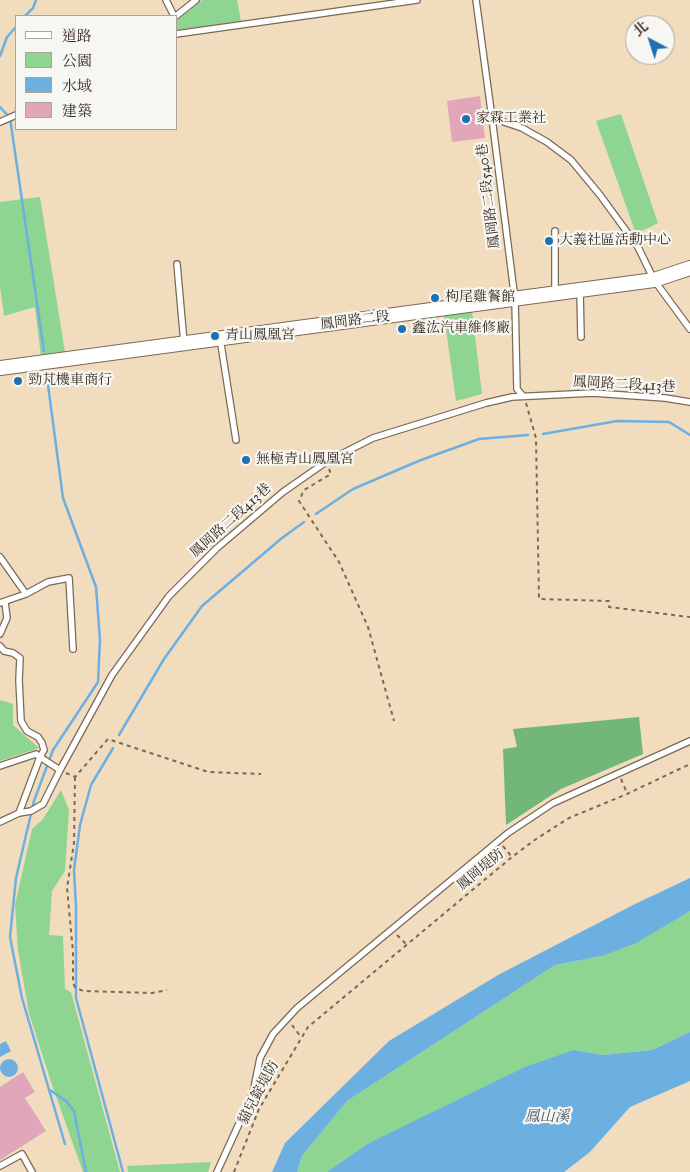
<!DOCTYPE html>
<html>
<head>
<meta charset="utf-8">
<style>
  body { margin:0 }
  #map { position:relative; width:690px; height:1172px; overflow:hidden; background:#f2dcbe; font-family:"IM FELL Great Primer","Noto Serif TC",serif }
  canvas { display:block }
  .legend { position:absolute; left:15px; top:15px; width:162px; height:115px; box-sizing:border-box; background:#f6f6f2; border:1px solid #aba49d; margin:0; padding:6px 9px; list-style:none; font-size:15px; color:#3b2a1e }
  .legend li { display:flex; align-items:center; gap:10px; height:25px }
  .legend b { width:25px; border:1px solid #aba49d }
  .north { position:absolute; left:625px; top:15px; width:50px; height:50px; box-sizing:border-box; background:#f6f6f2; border:1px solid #aba49d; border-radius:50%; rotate:320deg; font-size:14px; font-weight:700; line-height:20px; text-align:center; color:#3b2a1e }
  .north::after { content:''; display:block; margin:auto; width:18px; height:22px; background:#1f6fb2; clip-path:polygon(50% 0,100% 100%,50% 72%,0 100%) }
</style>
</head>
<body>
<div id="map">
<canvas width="690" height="1172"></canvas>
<ul class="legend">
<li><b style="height:6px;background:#fff"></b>道路</li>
<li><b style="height:14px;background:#8dd590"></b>公園</li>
<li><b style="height:14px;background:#6cb0e2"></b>水域</li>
<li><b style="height:14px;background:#e1a6ba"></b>建築</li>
</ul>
<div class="north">北</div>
</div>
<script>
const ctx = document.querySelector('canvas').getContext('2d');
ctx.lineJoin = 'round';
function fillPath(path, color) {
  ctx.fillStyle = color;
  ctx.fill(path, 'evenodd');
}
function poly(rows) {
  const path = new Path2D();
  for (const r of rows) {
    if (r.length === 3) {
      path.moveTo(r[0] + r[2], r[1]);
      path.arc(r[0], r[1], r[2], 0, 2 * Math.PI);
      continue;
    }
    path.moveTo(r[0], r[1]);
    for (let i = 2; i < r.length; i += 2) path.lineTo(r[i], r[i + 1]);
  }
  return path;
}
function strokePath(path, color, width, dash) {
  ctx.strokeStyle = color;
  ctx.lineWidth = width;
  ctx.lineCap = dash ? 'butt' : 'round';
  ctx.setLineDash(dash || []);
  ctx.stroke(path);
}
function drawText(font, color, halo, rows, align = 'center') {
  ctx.font = font + ' "IM FELL Great Primer","Noto Serif TC",serif';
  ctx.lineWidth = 4.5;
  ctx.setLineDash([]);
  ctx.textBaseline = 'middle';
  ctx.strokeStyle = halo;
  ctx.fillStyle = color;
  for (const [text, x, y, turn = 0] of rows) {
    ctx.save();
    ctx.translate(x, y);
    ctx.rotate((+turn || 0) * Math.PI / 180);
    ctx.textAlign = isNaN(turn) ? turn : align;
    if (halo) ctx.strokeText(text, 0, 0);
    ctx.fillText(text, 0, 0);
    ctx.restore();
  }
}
fillPath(poly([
  [202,0,237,0,241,21,176,30,176,21],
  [621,114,658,223,636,234,596,121],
  [40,197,65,352,41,357,35,307,4,316,0,287,0,202],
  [472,311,482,394,456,401,444,315],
  [0,700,13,704,13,725,39,748,0,761],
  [61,790,69,810,65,871,52,891,49,935,63,936,65,989,71,992,120,1172,83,1172,52,1085,29,1013,18,951,15,905,32,829,43,819],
  [690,911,690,1032,652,1050,603,1055,574,1050,367,1144,327,1172,297,1172,302,1156,347,1101,555,965,602,956],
  [211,1162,208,1172,128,1172,127,1166]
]), '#8dd590');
fillPath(poly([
  [639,717,643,754,561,789,506,825,503,749,517,747,513,729]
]), '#72b67a');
fillPath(poly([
  [690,878,690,911,636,943,602,956,555,965,347,1101,302,1156,297,1172,272,1172,285,1143,389,1041,498,975,633,905],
  [690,1032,690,1081,630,1107,590,1152,564,1172,327,1172,367,1144,525,1067,574,1050,603,1055,652,1050],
  [6,1041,11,1051,0,1057,0,1044],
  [9,1068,9]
]), '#6cb0e2');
strokePath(poly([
  [25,16,33,8,36,0],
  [0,56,7,37,16,27],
  [0,107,10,118,44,351],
  [46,370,63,498,96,587,100,640,98,682,53,750,34,801,16,878,10,937,22,998,65,1144],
  [543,434,617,421,669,422,690,435],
  [316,514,353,489,421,460,479,439,528,435],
  [119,735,164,659,202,606,282,538,304,522],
  [113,748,91,785,80,825,74,870,76,907,76,998,123,1172],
  [50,1090,66,1101,74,1111,86,1172]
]), '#6cb0e2', 2.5);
fillPath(poly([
  [480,96,485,138,452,142,447,101],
  [23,1072,35,1092,25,1098,46,1131,0,1160,0,1087]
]), '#e1a6ba');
const service = poly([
  [166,0,174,16],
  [476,0,492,118,515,300,517,389,523,396],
  [176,16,196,0],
  [176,34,417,0],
  [492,118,522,128,547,142,571,160,600,195,638,247,654,280,690,329],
  [0,122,16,115],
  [177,264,184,343],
  [580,291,581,337],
  [555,292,555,231],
  [220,338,236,440],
  [0,557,26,594,0,603],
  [26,594,48,582,69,578,73,649],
  [0,634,7,618,5,602],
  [0,646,4,651,13,653,20,658,19,680,21,721,27,731,38,737,42,743,44,750,40,757,60,770],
  [0,766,36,754,40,757,19,813],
  [0,822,19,813,31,811,43,804,60,770,112,675,169,596,217,548,283,492,326,462,373,438,486,403,512,397,593,393,665,398,690,402],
  [0,1166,22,1154,32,1172],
  [217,1172,253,1093,260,1058,273,1034,297,1008,508,833,553,803,690,741]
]);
const tertiary = poly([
  [0,368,654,280,690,268]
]);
strokePath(service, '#7b6856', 8);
strokePath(tertiary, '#7b6856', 16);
strokePath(poly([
  [526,403,536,438,539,599,609,601,609,607,690,617],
  [329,469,331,474,304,490,299,501,339,562,368,627,394,721],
  [66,773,75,777,108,739,208,772,261,774],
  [75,777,74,843,67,888,73,952,73,983,75,987,83,991,152,993,167,990],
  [621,779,627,793],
  [503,846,511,856],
  [397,935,406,944],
  [292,1025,301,1037],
  [234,1172,259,1109,308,1027,512,857,536,839,569,818,627,794,690,764]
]), '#7b6856', 2, [4, 4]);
strokePath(service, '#fff', 5.5);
strokePath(tertiary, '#fff', 14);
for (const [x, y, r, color] of [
  [466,119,5,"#1f6fb2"],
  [549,241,5,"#1f6fb2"],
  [435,298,5,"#1f6fb2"],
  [402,329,5,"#1f6fb2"],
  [215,336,5,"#1f6fb2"],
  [18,381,5,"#1f6fb2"],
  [246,460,5,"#1f6fb2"]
]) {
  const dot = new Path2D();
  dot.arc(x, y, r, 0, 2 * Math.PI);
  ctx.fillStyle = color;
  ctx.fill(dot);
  strokePath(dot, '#f6f6f2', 2);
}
drawText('14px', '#3b2a1e', '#f6f6f2', [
  ["家霖工業社",476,119],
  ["大義社區活動中心",559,241],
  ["枸尾雞餐館",445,298],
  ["鑫汯汽車維修廠",412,329],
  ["青山鳳凰宮",225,336],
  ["勁芃機車商行",28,381],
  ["無極青山鳳凰宮",256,460]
], 'left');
drawText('14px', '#3b2a1e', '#f6f6f2', [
  ["鳳岡路二段540巷",489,196,-97],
  ["鳳岡路二段",355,321,-7],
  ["鳳岡路二段413巷",624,385,3],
  ["鳳岡路二段413巷",231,521,-42],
  ["鳳岡堤防",481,870,-40],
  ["貓兒錠堤防",259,1093,-62]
]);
drawText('italic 15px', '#4c5963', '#f6f6f2', [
  ["鳳山溪",547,1117]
]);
</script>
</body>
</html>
